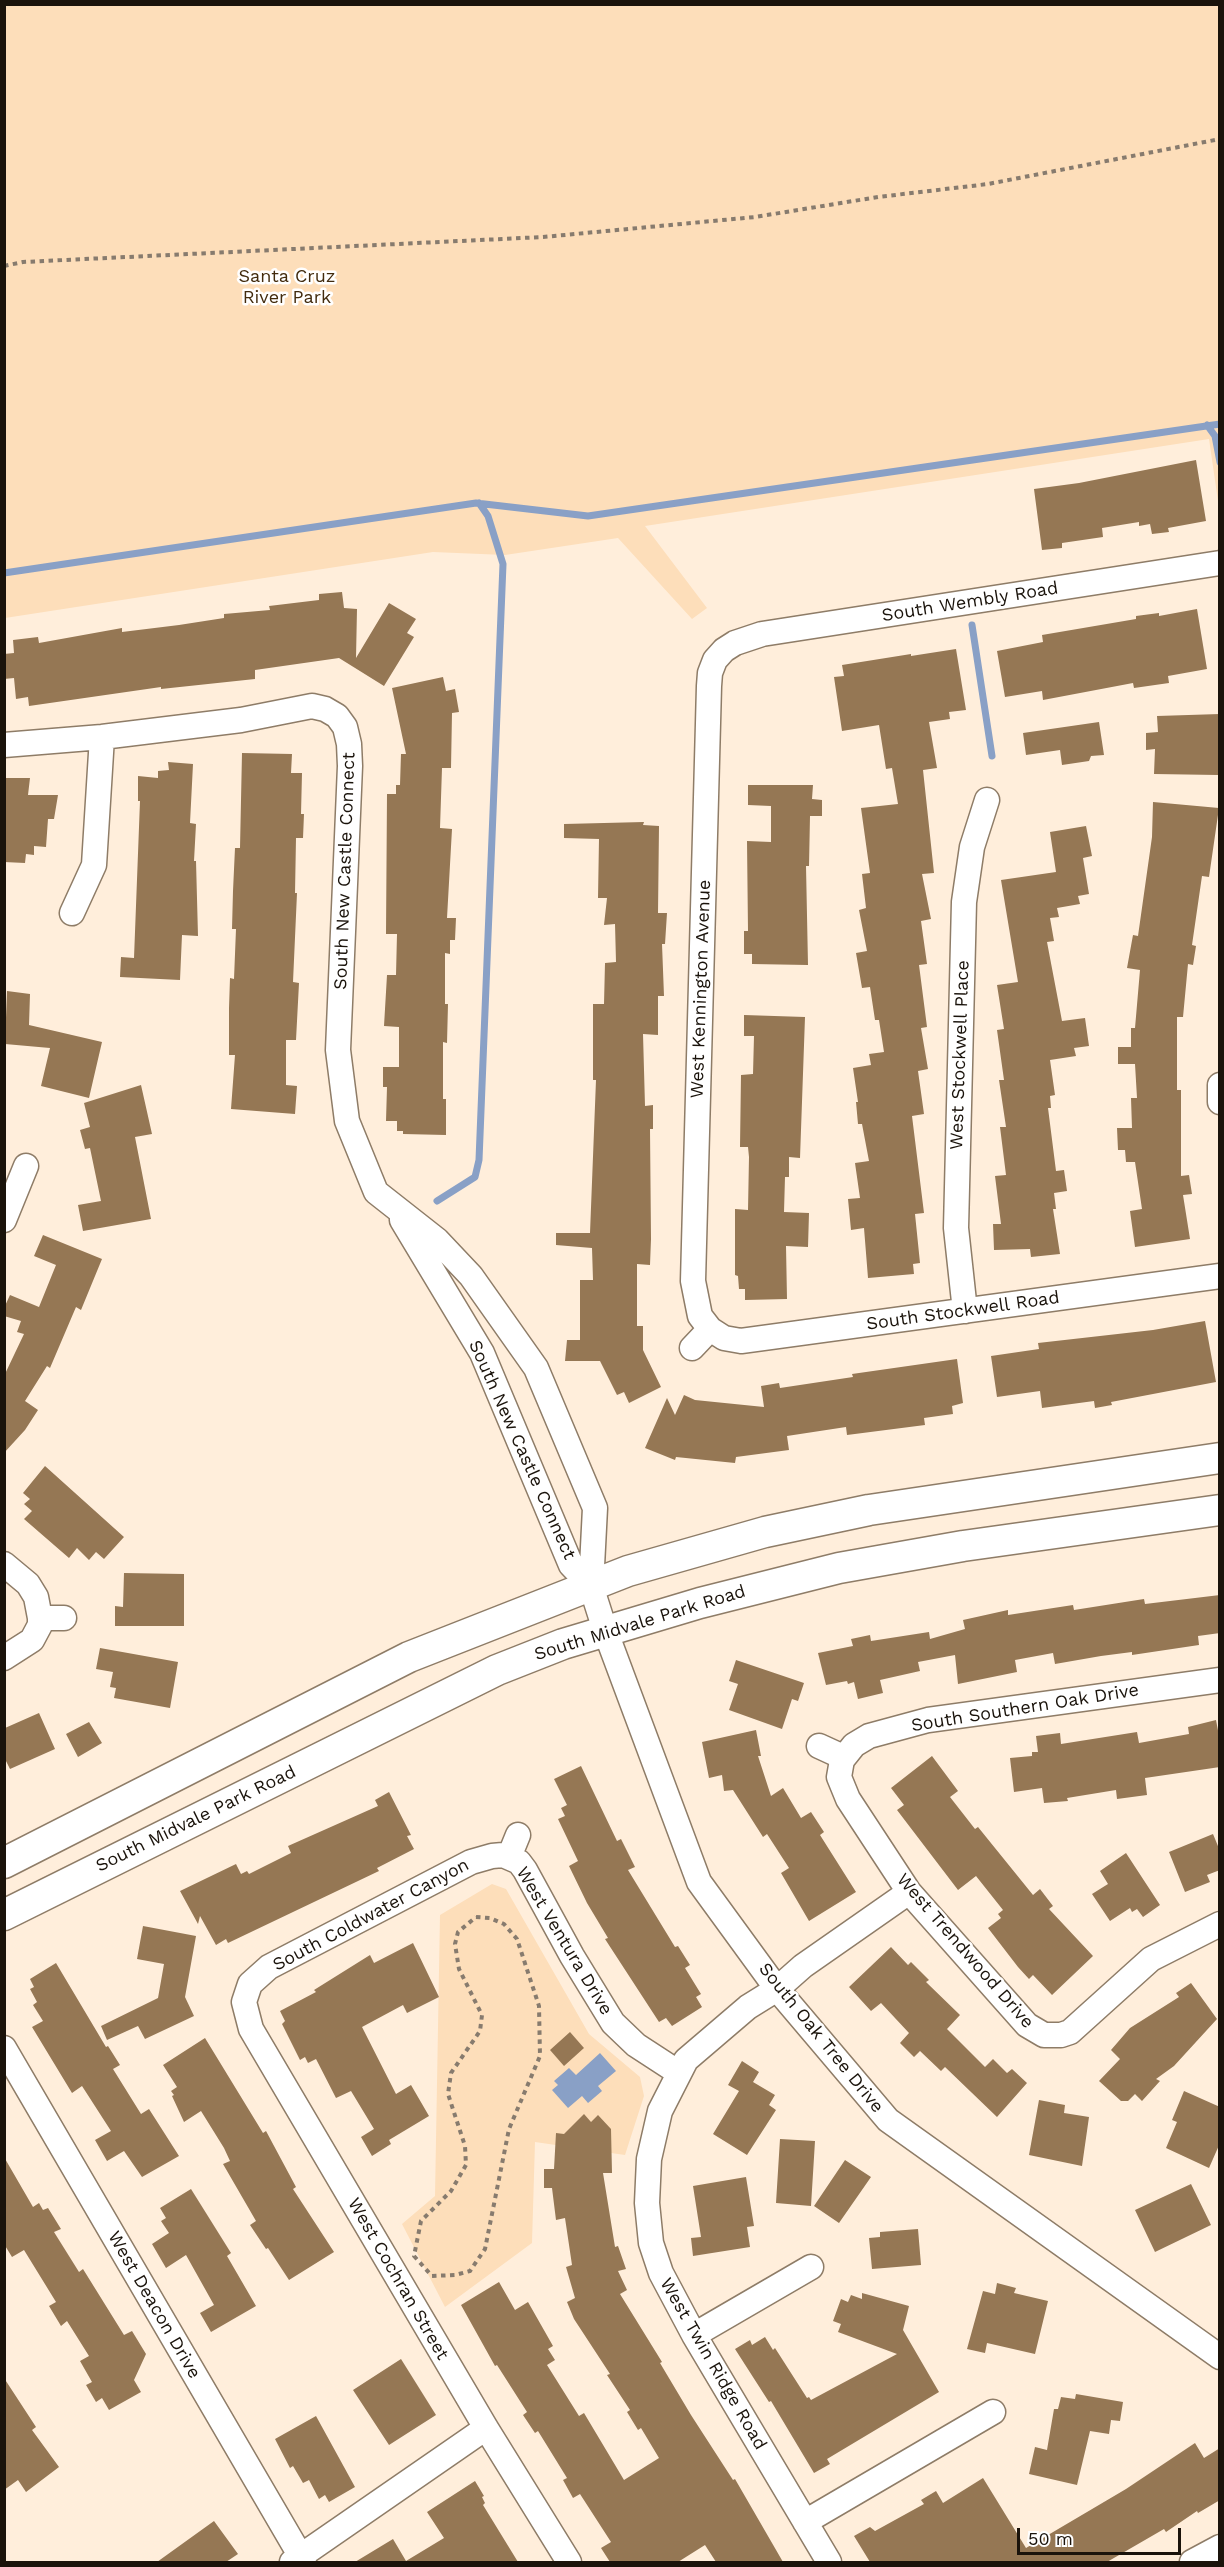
<!DOCTYPE html>
<html>
<head>
<meta charset="utf-8">
<style>
  body { margin:0 }
  #map { position:relative; width:1224px; height:2567px; overflow:hidden; background:#ffeedb; font-family:"Work Sans",sans-serif }
  canvas { display:block }
  .frame { position:absolute; inset:0; border:6px solid #1a130b; pointer-events:none }
  .scale { position:absolute; left:1017px; top:2528px; width:164px; height:27px; box-sizing:border-box; border:3px solid #1a130b; border-top:0; padding-left:8px; font-size:18px; line-height:21px; white-space:nowrap; color:#1a130b; -webkit-text-stroke:4px #fff; paint-order:stroke }
</style>
</head>
<body>
<div id="map">
<canvas width="1224" height="2567"></canvas>
<div class="frame"></div>
<div class="scale">50 m</div>
</div>
<script>
const ctx = document.querySelector('canvas').getContext('2d');
ctx.lineJoin = 'round';
function fillPath(path, color) {
  ctx.fillStyle = color;
  ctx.fill(path, 'evenodd');
}
function poly(rows) {
  const path = new Path2D();
  for (const r of rows) {
    path.moveTo(r[0], r[1]);
    for (let i = 2; i < r.length; i += 2) path.lineTo(r[i], r[i + 1]);
  }
  return path;
}
function strokePath(path, color, width, dash) {
  ctx.strokeStyle = color;
  ctx.lineWidth = width;
  ctx.lineCap = dash ? 'butt' : 'round';
  ctx.setLineDash(dash || []);
  ctx.stroke(path);
}
function drawText(font, color, halo, rows, align = 'center') {
  ctx.font = font + ' "Work Sans",sans-serif';
  ctx.lineWidth = 5;
  ctx.setLineDash([]);
  ctx.textBaseline = 'middle';
  ctx.strokeStyle = halo;
  ctx.fillStyle = color;
  for (const [text, x, y, turn = 0] of rows) {
    ctx.save();
    ctx.translate(x, y);
    ctx.rotate((+turn || 0) * Math.PI / 180);
    ctx.textAlign = isNaN(turn) ? turn : align;
    if (halo) ctx.strokeText(text, 0, 0);
    ctx.fillText(text, 0, 0);
    ctx.restore();
  }
}
fillPath(poly([
  [5,4,1219,5,1219,508,1209,439,645,526,707,608,692,619,618,538,505,555,433,552,5,618],
  [492,1884,506,1889,589,2034,640,2077,644,2096,625,2155,535,2142,532,2243,445,2307,402,2224,435,2196,440,1915]
]), '#fddeba');
fillPath(poly([
  [600,2053,616,2071,598,2086,602,2091,588,2103,582,2096,568,2108,552,2090,558,2085,554,2081,569,2068,576,2075]
]), '#89a0c6');
strokePath(poly([
  [1207,425,1215,436,1220,462],
  [4,573,476,503,588,516,1220,424],
  [972,625,992,756],
  [437,1201,475,1177,479,1160,503,564,488,516,479,503]
]), '#89a0c6', 7);
fillPath(poly([
  [1196,460,1206,521,1168,528,1169,532,1152,534,1150,524,1139,526,1139,522,1102,528,1103,537,1062,543,1062,548,1042,550,1034,489,1079,483],
  [342,592,344,608,357,609,356,658,389,603,416,619,407,633,414,637,384,686,339,658,255,670,255,679,161,689,161,687,29,706,28,697,16,699,14,678,4,679,4,654,14,653,13,640,38,637,39,643,122,628,122,632,179,625,224,618,224,614,270,610,269,606,319,600,319,594],
  [1197,609,1207,669,1168,676,1169,683,1134,688,1133,683,1043,700,1042,691,1005,697,997,651,1043,642,1042,635,1136,619,1136,616,1159,613,1159,616],
  [956,649,966,710,949,712,950,719,929,722,937,768,923,770,934,873,922,874,931,919,921,921,927,964,919,965,927,1027,921,1028,928,1069,918,1071,924,1114,912,1116,924,1213,915,1214,920,1263,913,1264,914,1274,868,1278,864,1228,851,1230,848,1199,860,1198,855,1163,869,1161,862,1124,858,1124,856,1102,858,1102,853,1068,871,1065,869,1054,884,1052,879,1020,875,1020,870,987,862,988,856,953,867,951,859,910,866,908,862,874,870,873,861,808,898,804,892,768,886,769,879,725,842,731,834,677,844,676,842,665,911,654,911,656],
  [443,677,446,691,455,689,459,712,452,713,451,768,442,768,440,828,452,829,447,918,456,918,455,940,450,940,450,954,445,953,445,1004,448,1004,447,1043,443,1042,443,1099,446,1099,446,1135,403,1134,403,1131,397,1131,397,1121,386,1121,387,1087,383,1087,383,1067,399,1067,399,1027,384,1026,387,975,396,975,397,934,386,934,387,794,396,794,396,785,400,785,401,754,406,754,392,688],
  [1220,714,1218,775,1154,774,1155,749,1146,750,1146,733,1158,732,1157,716],
  [1099,722,1104,755,1091,756,1089,761,1062,765,1060,750,1026,755,1023,733],
  [242,753,292,754,291,773,302,773,301,814,304,814,303,838,296,838,295,893,297,893,293,982,299,983,296,1040,286,1040,286,1085,297,1086,295,1114,231,1109,235,1055,229,1055,229,1008,230,978,234,979,236,929,232,929,233,891,235,848,240,848],
  [168,762,193,764,190,823,196,824,194,861,196,861,198,936,182,935,180,980,120,977,121,957,134,958,140,801,138,801,138,776,158,778,158,771,169,770],
  [4,778,30,778,28,795,58,795,54,819,48,819,46,847,34,846,34,855,26,854,25,863,4,862],
  [748,785,813,785,812,799,822,800,822,816,810,816,809,866,806,866,808,965,752,964,752,954,744,954,744,931,748,931,747,841,771,842,771,806,748,805],
  [1153,802,1219,808,1209,877,1202,876,1192,945,1196,946,1193,965,1188,964,1183,1017,1177,1017,1177,1090,1181,1090,1181,1176,1189,1175,1192,1194,1183,1195,1190,1239,1135,1247,1130,1211,1142,1209,1135,1162,1126,1162,1125,1150,1118,1150,1117,1128,1132,1128,1131,1098,1137,1098,1135,1064,1118,1064,1118,1047,1131,1047,1131,1028,1135,1028,1140,970,1127,968,1133,935,1138,936,1152,837],
  [644,822,643,825,659,826,658,913,667,913,665,944,662,944,664,996,658,996,658,1035,643,1034,645,1106,653,1105,653,1129,650,1129,651,1239,650,1265,637,1264,637,1326,643,1326,643,1350,661,1387,629,1403,624,1392,617,1395,600,1361,565,1361,567,1340,580,1340,580,1280,593,1280,592,1248,556,1245,556,1233,590,1233,596,1080,593,1080,593,1004,604,1004,605,963,616,962,615,924,604,925,607,898,598,898,599,839,564,838,564,824],
  [1086,826,1092,856,1083,858,1089,894,1078,896,1080,904,1057,908,1059,917,1050,918,1054,941,1047,942,1062,1021,1085,1018,1089,1046,1074,1048,1076,1056,1050,1060,1055,1095,1050,1096,1051,1108,1048,1108,1056,1171,1064,1170,1067,1191,1054,1193,1056,1209,1053,1209,1060,1254,1031,1257,1030,1249,994,1250,993,1224,1001,1224,995,1176,1006,1175,1000,1127,1006,1127,999,1080,1004,1080,997,1030,1004,1029,997,985,1018,982,1001,880,1056,872,1050,832],
  [7,991,30,994,29,1025,102,1042,89,1098,41,1086,50,1048,5,1044],
  [744,1015,805,1017,800,1158,789,1157,789,1177,785,1177,784,1212,809,1213,808,1247,786,1246,787,1299,745,1300,745,1289,739,1289,738,1276,735,1275,735,1209,748,1210,749,1157,748,1147,740,1147,741,1075,753,1074,754,1036,744,1036],
  [141,1085,152,1134,135,1137,151,1219,83,1231,78,1205,101,1201,90,1148,85,1149,80,1130,90,1127,84,1103],
  [43,1235,102,1259,81,1310,76,1307,50,1368,47,1366,25,1401,38,1410,25,1430,4,1453,4,1376,24,1334,17,1332,21,1321,4,1316,4,1308,10,1295,39,1307,56,1265,34,1256],
  [1205,1321,1216,1382,1111,1402,1112,1405,1095,1408,1094,1401,1042,1408,1040,1391,997,1397,991,1356,1039,1349,1038,1343,1153,1330],
  [957,1359,963,1403,952,1406,953,1414,924,1418,925,1425,847,1435,846,1427,787,1436,789,1450,736,1457,735,1463,676,1457,675,1460,645,1448,667,1398,675,1415,684,1395,695,1400,764,1407,761,1386,779,1383,780,1388,853,1377,852,1374],
  [45,1466,124,1537,104,1559,96,1552,89,1560,77,1548,69,1558,24,1519,32,1511,24,1504,30,1499,23,1493],
  [124,1573,184,1574,184,1626,115,1626,115,1606,123,1607],
  [1220,1595,1220,1633,1198,1636,1199,1645,1132,1655,1132,1652,1101,1656,1055,1664,1053,1653,1015,1660,1017,1672,958,1684,955,1655,918,1662,920,1671,880,1680,883,1693,858,1699,854,1682,848,1684,847,1681,826,1685,818,1653,853,1646,851,1639,870,1635,871,1641,929,1632,930,1639,965,1629,963,1620,1008,1610,1008,1615,1073,1605,1074,1610,1144,1599,1145,1604],
  [100,1648,178,1662,170,1708,114,1698,116,1688,110,1687,113,1672,96,1669],
  [736,1660,804,1683,798,1701,792,1699,782,1729,729,1710,738,1684,729,1681],
  [39,1713,55,1749,10,1769,4,1757,5,1728],
  [1216,1720,1220,1741,1220,1767,1145,1778,1147,1795,1117,1799,1116,1790,1067,1798,1068,1801,1044,1803,1042,1788,1014,1792,1010,1758,1032,1756,1032,1752,1038,1752,1036,1736,1060,1733,1061,1744,1137,1732,1139,1743,1189,1734,1188,1727],
  [89,1722,102,1743,78,1757,66,1734],
  [756,1730,761,1756,758,1756,771,1796,783,1788,801,1818,811,1812,824,1832,820,1835,856,1892,809,1921,781,1873,789,1868,767,1834,763,1837,733,1790,724,1791,722,1775,709,1778,702,1742],
  [932,1756,958,1791,950,1797,975,1829,978,1827,1033,1895,1040,1889,1053,1906,1049,1909,1093,1956,1052,1995,1033,1975,1029,1979,1018,1967,988,1928,1001,1918,998,1914,1003,1910,976,1876,958,1890,897,1810,904,1805,891,1788],
  [581,1766,617,1841,621,1839,635,1867,628,1870,675,1947,678,1946,690,1965,685,1968,701,1994,696,1997,702,2007,672,2026,666,2018,659,2022,605,1939,608,1938,587,1903,569,1866,578,1861,558,1819,565,1816,561,1808,567,1805,554,1779],
  [389,1792,411,1835,407,1836,414,1849,377,1868,379,1871,228,1943,226,1939,216,1945,200,1916,198,1924,180,1891,236,1864,241,1874,247,1871,249,1874,291,1853,288,1846,378,1806,375,1800],
  [1213,1834,1220,1851,1220,1870,1207,1875,1210,1882,1185,1892,1169,1852],
  [1126,1853,1160,1905,1143,1917,1137,1909,1132,1912,1130,1908,1110,1921,1092,1894,1108,1884,1100,1871],
  [143,1926,196,1936,185,1997,194,2016,145,2039,138,2026,107,2040,101,2026,158,1998,164,1964,137,1959],
  [413,1943,439,1997,407,2013,403,2005,362,2027,396,2094,411,2085,429,2116,389,2140,391,2144,372,2156,361,2137,374,2129,351,2091,336,2098,316,2059,308,2063,305,2057,300,2060,282,2024,285,2021,280,2011,316,1992,314,1990,370,1955,374,1963],
  [891,1947,908,1965,911,1962,929,1980,926,1982,960,2015,947,2029,985,2067,993,2059,1007,2073,1012,2069,1027,2083,997,2117,945,2067,941,2071,920,2051,914,2057,900,2043,909,2033,881,2003,871,2011,849,1987],
  [56,1963,106,2047,108,2046,120,2065,113,2069,141,2114,149,2109,179,2156,142,2177,124,2151,107,2161,95,2140,111,2131,82,2086,72,2093,32,2027,43,2021,33,2005,37,2002,30,1989,34,1987,30,1979],
  [1191,1983,1217,2019,1174,2066,1156,2079,1160,2081,1142,2101,1135,2094,1128,2101,1121,2101,1099,2081,1120,2059,1111,2050,1130,2028,1179,1997,1176,1993],
  [570,2032,584,2048,564,2066,550,2050],
  [205,2038,263,2133,266,2131,296,2187,293,2189,334,2252,289,2280,268,2248,266,2249,250,2225,256,2221,223,2164,230,2161,224,2148,201,2111,184,2122,172,2096,174,2095,171,2091,177,2087,163,2065],
  [742,2061,759,2072,753,2082,775,2095,769,2105,776,2110,747,2155,713,2134,739,2091,728,2085],
  [1184,2091,1220,2107,1220,2143,1209,2168,1166,2148,1177,2122,1172,2120],
  [1039,2100,1065,2105,1064,2113,1089,2117,1082,2166,1029,2155],
  [584,2114,591,2122,598,2115,611,2129,612,2173,603,2173,615,2247,618,2246,626,2269,618,2271,627,2290,620,2294,662,2362,660,2363,691,2415,733,2480,735,2479,783,2562,716,2562,705,2545,678,2562,610,2562,601,2548,611,2542,580,2494,573,2498,563,2480,567,2478,538,2431,535,2433,523,2415,527,2412,497,2365,495,2366,461,2305,499,2282,515,2310,528,2302,553,2346,548,2349,555,2360,547,2365,579,2416,584,2413,624,2480,659,2458,641,2428,638,2430,627,2412,630,2410,607,2375,610,2374,574,2319,567,2302,575,2298,566,2267,572,2265,565,2218,556,2220,552,2188,544,2188,544,2169,554,2169,556,2133,564,2134],
  [780,2139,815,2141,811,2206,776,2203],
  [4,2157,33,2207,39,2203,43,2210,48,2208,61,2229,54,2232,79,2272,83,2269,124,2335,132,2331,146,2354,134,2380,141,2392,109,2410,102,2398,96,2402,86,2385,92,2382,80,2361,89,2356,67,2321,61,2326,49,2306,56,2302,24,2250,12,2257,4,2244],
  [845,2160,871,2177,839,2223,814,2206],
  [746,2177,754,2226,747,2227,750,2247,693,2256,691,2238,701,2237,693,2186],
  [1191,2184,1211,2225,1155,2252,1135,2210],
  [191,2189,231,2253,227,2256,256,2306,211,2332,200,2313,214,2305,186,2255,166,2268,152,2244,169,2233,161,2221,166,2218,160,2208],
  [918,2229,921,2265,872,2269,869,2238,880,2237,880,2232],
  [997,2283,1016,2288,1014,2293,1048,2301,1035,2354,987,2343,985,2353,967,2349,983,2291,995,2294],
  [862,2293,909,2306,903,2330,939,2392,827,2459,830,2464,814,2473,771,2401,769,2402,735,2349,750,2340,752,2345,765,2337,773,2350,775,2348,807,2398,809,2397,811,2400,897,2354,838,2332,841,2324,833,2321,841,2299,848,2302,851,2295,862,2299],
  [401,2359,436,2415,389,2445,353,2390],
  [4,2378,36,2427,32,2430,59,2467,26,2492,18,2480,4,2490],
  [1076,2394,1123,2402,1120,2421,1111,2420,1109,2434,1090,2431,1077,2485,1029,2474,1035,2447,1047,2450,1054,2409,1058,2409,1061,2397,1075,2399],
  [316,2416,355,2487,329,2502,325,2495,319,2499,309,2480,303,2483,293,2466,290,2468,275,2439],
  [1195,2443,1204,2458,1220,2448,1220,2500,1198,2513,1197,2511,1166,2532,1164,2529,1107,2562,870,2562,854,2536,870,2527,875,2531,924,2504,921,2500,936,2491,943,2503,983,2478,1026,2548,1126,2489],
  [475,2481,484,2496,482,2497,485,2503,483,2505,518,2562,355,2562,393,2539,406,2561,444,2538,427,2512],
  [214,2521,238,2554,226,2562,157,2562]
]), '#957754');
const minor = poly([
  [1220,563,762,634,735,643,724,650,715,660,710,673,709,686,693,1281,700,1316,710,1329,724,1338,741,1341,1220,1276],
  [4,745,102,737,241,720,312,706,325,709,337,716,345,727,349,744,350,766,338,1050,347,1121,376,1192,437,1240,471,1276,536,1368,595,1508,591,1586,605,1630,699,1882,777,1989,888,2120,1220,2357],
  [72,913,94,865,102,737],
  [1220,1085,1220,1102],
  [4,1220,26,1166],
  [402,1220,482,1353,571,1565,591,1586],
  [965,1311,956,1228,964,902,972,847,987,800],
  [692,1348,710,1329],
  [4,1564,28,1584,36,1597,40,1618,40,1625,32,1640,4,1658],
  [40,1618,64,1618],
  [1220,1680,928,1720,869,1736,854,1745,842,1760,839,1777,848,1799,909,1892,1027,2025,1044,2035,1061,2035,1070,2032,1151,1959,1220,1924],
  [819,1746,843,1757],
  [509,1857,518,1835],
  [4,2048,304,2562],
  [694,2335,811,2267],
  [805,2522,993,2412],
  [292,2562,486,2428],
  [569,2562,486,2428,251,2029,244,2002,250,1984,269,1967,471,1862,492,1856,503,1855,519,1862,525,1870,572,1956,613,2023,636,2045,679,2073],
  [829,2562,694,2335,661,2273,651,2243,647,2203,649,2159,660,2111,686,2060,748,2007,777,1989,803,1966,909,1892],
  [1192,2562,1220,2547]
]);
const major = poly([
  [4,1863,409,1657,628,1571,765,1532,869,1510,1220,1458],
  [4,1915,497,1670,563,1644,700,1603,839,1568,963,1546,1220,1510]
]);
strokePath(minor, '#8e7c67', 27);
strokePath(major, '#8e7c67', 33);
strokePath(poly([
  [4,266,23,262,543,237,755,217,878,197,988,184,1220,139],
  [476,1917,490,1918,504,1924,517,1939,539,2006,540,2056,509,2129,485,2249,470,2271,455,2275,432,2276,414,2256,421,2221,451,2191,466,2165,465,2146,448,2094,451,2073,480,2031,482,2015,459,1969,455,1944,458,1932,476,1917]
]), '#877b6e', 4, [4.5, 4.5]);
strokePath(minor, '#fff', 24);
strokePath(major, '#fff', 30);
drawText('18px', '#422b0d', '#fff', [
  ["Santa Cruz",287,277],
  ["River Park",287,298]
]);
drawText('18px', '#1a130b', '#fff', [
  ["South Wembly Road",970,602,-9],
  ["South New Castle Connect",345,871,-88],
  ["West Kennington Avenue",701,989,-88],
  ["West Stockwell Place",960,1055,-88],
  ["South Stockwell Road",963,1311,-8],
  ["South New Castle Connect",522,1450,66],
  ["South Midvale Park Road",640,1623,-17],
  ["South Southern Oak Drive",1025,1708,-9],
  ["South Midvale Park Road",196,1819,-26],
  ["South Coldwater Canyon",371,1915,-28],
  ["West Ventura Drive",564,1941,59],
  ["West Trendwood Drive",965,1951,49],
  ["South Oak Tree Drive",821,2038,51],
  ["West Cochran Street",398,2279,60],
  ["West Deacon Drive",154,2305,60],
  ["West Twin Ridge Road",713,2364,60]
]);
</script>
</body>
</html>
